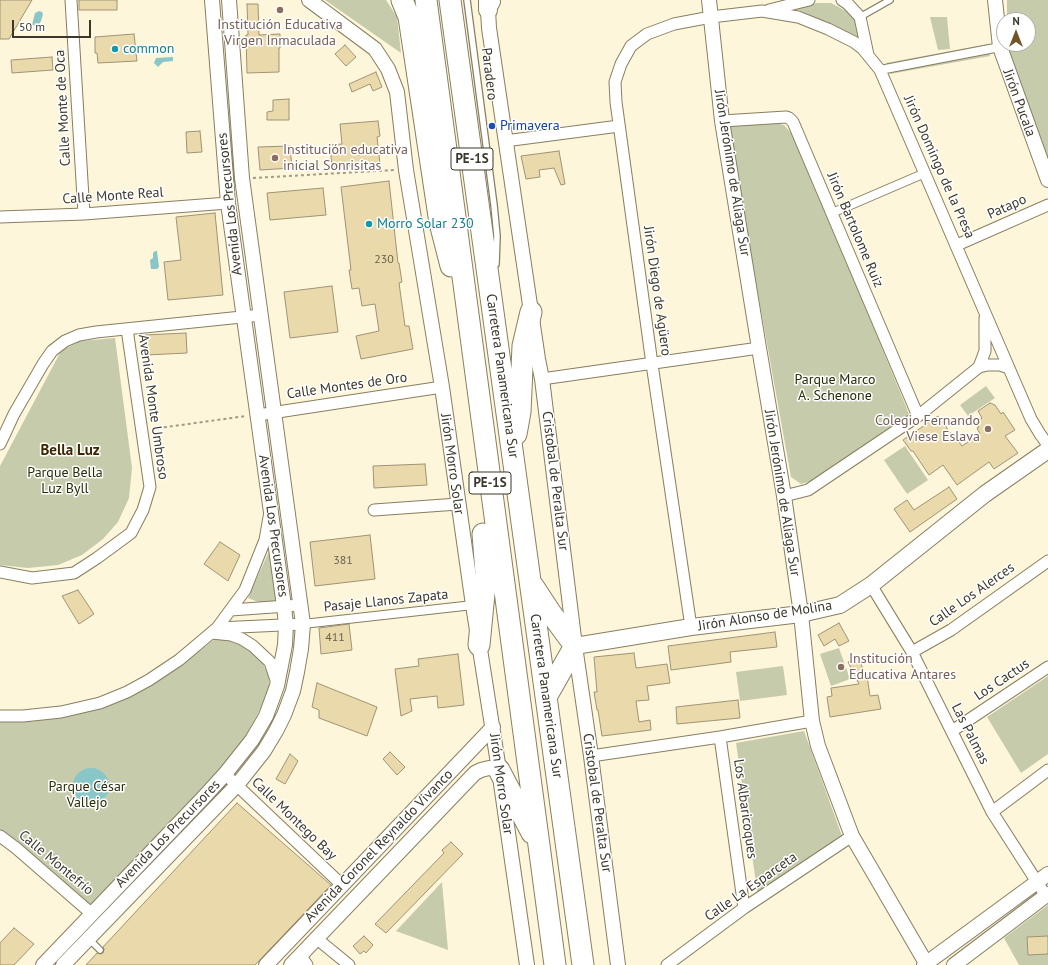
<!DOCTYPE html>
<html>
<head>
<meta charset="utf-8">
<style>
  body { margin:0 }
  #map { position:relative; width:1048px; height:965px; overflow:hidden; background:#fef6db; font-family:"PT Sans",sans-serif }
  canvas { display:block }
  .north { position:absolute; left:996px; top:12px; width:40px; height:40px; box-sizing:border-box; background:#fff; border:1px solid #b1afaa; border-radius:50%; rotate:0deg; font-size:11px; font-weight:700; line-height:16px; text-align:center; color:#3c372b }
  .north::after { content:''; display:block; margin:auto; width:14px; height:18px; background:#735329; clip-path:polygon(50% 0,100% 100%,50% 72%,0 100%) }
  .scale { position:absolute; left:12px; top:20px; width:79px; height:18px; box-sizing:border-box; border:2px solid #3c372b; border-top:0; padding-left:5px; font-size:12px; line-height:14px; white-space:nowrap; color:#3c372b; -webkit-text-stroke:3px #fff; paint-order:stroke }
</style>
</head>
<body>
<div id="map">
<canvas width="1048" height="965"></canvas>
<div class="north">N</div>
<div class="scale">50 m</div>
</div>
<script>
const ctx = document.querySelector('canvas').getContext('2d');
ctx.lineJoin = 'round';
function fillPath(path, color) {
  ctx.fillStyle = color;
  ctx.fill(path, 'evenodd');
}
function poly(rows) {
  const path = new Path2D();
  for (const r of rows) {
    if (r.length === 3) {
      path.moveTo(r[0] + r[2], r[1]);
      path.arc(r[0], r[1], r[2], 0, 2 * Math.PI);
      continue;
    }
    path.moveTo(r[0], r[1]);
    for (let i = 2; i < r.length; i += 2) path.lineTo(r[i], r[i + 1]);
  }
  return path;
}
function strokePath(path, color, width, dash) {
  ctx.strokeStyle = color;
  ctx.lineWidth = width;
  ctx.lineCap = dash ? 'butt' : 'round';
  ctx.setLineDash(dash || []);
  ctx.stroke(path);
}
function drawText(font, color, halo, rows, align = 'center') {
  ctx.font = font + ' "PT Sans",sans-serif';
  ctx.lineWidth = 3;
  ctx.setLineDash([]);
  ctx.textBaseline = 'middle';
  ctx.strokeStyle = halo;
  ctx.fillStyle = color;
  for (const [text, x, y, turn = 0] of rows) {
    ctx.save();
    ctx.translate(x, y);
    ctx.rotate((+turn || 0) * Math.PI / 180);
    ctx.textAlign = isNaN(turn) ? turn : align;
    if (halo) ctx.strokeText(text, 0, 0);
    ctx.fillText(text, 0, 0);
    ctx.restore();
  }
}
fillPath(poly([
  [325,0,386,0,397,17,401,53],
  [1007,0,1048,0,1048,166,1021,94,1008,45,1008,44,1028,44,1028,20,1007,20],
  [817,3,831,3,846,11,856,20,862,43,840,29,794,8],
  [930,17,947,17,950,49,938,50],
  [988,44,988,49,887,67,886,63],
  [989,51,990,56,890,74,889,70],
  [767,121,784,125,797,140,909,414,811,481,801,484,791,477,728,127],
  [115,338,132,468,129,498,118,522,103,539,82,555,58,565,28,568,0,565,0,466,61,351,80,341],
  [986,386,995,398,968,416,960,405],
  [905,446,928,480,907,494,884,460],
  [274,540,278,602,261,603,248,598],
  [215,639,227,639,242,645,260,658,269,676,269,693,240,746,173,825,93,908,0,833,0,722,48,718,150,686,193,656],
  [839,648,850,679,831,686,820,654],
  [783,666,787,695,740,701,736,672],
  [1048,676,1048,754,1021,773,987,717],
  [804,731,842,836,758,897,736,743],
  [442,882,448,950,396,931],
  [1048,905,1048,965,1019,965,1004,938]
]), '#c6cbac');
fillPath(poly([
  [39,11,42,12,43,14,41,21,38,26,32,25,35,13],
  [173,57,173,61,163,62,158,67,154,63,156,58],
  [155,251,157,251,159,267,157,269,151,269,150,260,153,258,153,253],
  [91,786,18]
]), '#88c6c8');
const building = poly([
  [0,0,32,0,9,39,0,39,0,0],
  [79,0,117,0,117,10,79,10,79,0],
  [247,4,258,4,259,35,280,34,280,48,279,48,279,72,247,73,246,35,248,35,247,4],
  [134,34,137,61,98,63,97,53,95,53,95,37,134,34],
  [345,45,356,57,346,66,335,54,345,45],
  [52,57,53,70,12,73,11,60,52,57],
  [376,72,382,87,373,91,370,84,352,92,349,84,376,72],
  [289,99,289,120,267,120,267,112,273,111,273,100,289,99],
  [378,121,380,136,377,137,380,164,332,167,330,145,342,144,340,124,378,121],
  [200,131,202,152,187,153,186,132,200,131],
  [290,146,292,168,260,170,258,147,290,146],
  [559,151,565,184,561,185,554,168,539,170,540,177,526,179,521,156,559,151],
  [389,181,398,263,399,263,402,282,399,283,405,326,409,326,413,349,361,359,356,336,379,331,375,304,362,306,359,288,352,289,349,270,351,270,341,187,389,181],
  [323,188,326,215,270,220,267,193,323,188],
  [215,213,223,295,168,300,164,262,181,260,176,217,215,213],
  [332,286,338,332,290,338,284,292,332,286],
  [186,333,187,353,146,355,145,335,186,333],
  [990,403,995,405,1001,414,1003,412,1015,430,1005,436,1018,453,994,469,989,462,957,485,943,465,929,475,913,451,911,451,903,440,938,416,952,435,953,434,962,446,980,434,977,428,979,427,976,423,982,418,978,411,990,403],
  [425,464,427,485,374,488,373,466,425,464],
  [949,487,957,499,910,532,894,509,907,500,914,510,949,487],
  [370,535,375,579,315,586,310,542,370,535],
  [220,542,240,555,228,581,204,564,220,542],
  [78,590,94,614,79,624,62,596,78,590],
  [839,623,849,641,839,646,835,639,824,646,818,635,839,623],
  [349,624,352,650,321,654,319,628,349,624],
  [775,632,777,647,730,652,731,662,671,670,668,646,775,632],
  [634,653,636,668,667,664,670,683,647,686,649,700,636,701,639,722,650,720,651,730,602,736,598,710,597,710,594,692,597,692,594,657,634,653],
  [458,654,464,705,438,708,437,696,410,699,412,711,401,716,395,669,419,666,418,659,458,654],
  [857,657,867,676,870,696,878,695,881,709,830,717,827,697,832,696,831,688,859,684,848,662,857,657],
  [317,683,377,707,367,736,319,718,319,710,312,707,317,683],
  [738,700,740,718,677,724,676,707,738,700],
  [390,752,405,767,397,775,383,759,390,752],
  [290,754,298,761,285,784,276,779,290,754],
  [237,803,331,885,255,965,86,965,97,953,101,954,103,953,104,949,103,947,237,803],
  [451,842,463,854,386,933,375,924,444,853,442,850,451,842],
  [14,928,34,944,14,965,0,965,0,943,14,928],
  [364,936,373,945,366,953,364,951,360,954,353,946,364,936],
  [1048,936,1048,954,1028,955,1027,937,1048,936]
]);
fillPath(building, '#eadaab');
strokePath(building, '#9e9375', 1);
const service = poly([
  [467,0,494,205,497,236,496,264],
  [860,17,890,0],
  [89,939,100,950]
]);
const pedestrian = poly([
  [880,70,1000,47],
  [832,213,925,173],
  [303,624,473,605]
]);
const minor = poly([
  [71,0,84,214],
  [842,0,848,4,860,17,868,55],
  [769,10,809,0],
  [722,121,786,117,789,118,793,122,918,416],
  [505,141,619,126],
  [0,217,84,214,228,203],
  [957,245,1048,205],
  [979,367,985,351,985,318],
  [542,379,759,348],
  [258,415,442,387],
  [0,444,14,414,43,364,52,351,65,341,79,335,96,332,261,315],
  [784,496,808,490,918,416,979,367,988,365,1000,365,1009,368],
  [374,510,458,504],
  [0,572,32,578,74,573,97,558,131,533,143,510,150,487,127,329],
  [871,585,912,652,992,812,1046,896],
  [231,610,301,605],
  [691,627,652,364,616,102,615,82,621,64,631,46,647,34,674,24,711,17,762,11,798,17,828,29,854,42,862,48,880,70,1031,419,1040,434,1048,445],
  [218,628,303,624],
  [212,633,231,635,242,639,253,646,270,662,277,683],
  [912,652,951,630,1048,561],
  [0,716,23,716,61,712,100,703,127,692,149,680,179,660,217,628,245,590,265,540,269,517],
  [952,731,1048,667],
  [720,737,744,908],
  [591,756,720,737,812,721],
  [225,774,342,885],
  [992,812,1048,770],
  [0,836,16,848,92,914],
  [316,938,349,965],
  [300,955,307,965],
  [667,965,744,908,852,836]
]);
const tertiary = poly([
  [309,0,375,49,388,69,397,92,406,170,442,387,473,605,499,770,527,965],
  [709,0,722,121,759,348,784,496,801,614,812,721,818,746,852,836,926,963],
  [995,0,1000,47,1048,180],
  [493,2,488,10,489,28,538,359,542,379,575,646,591,756,618,965],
  [43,965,203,798,225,774,252,740,266,716,277,686,285,645,286,625,284,606,228,203,212,0],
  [63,965,237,785,264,751,276,731,284,715,293,691,297,672,301,649,303,624,242,178,229,0],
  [266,965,493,727],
  [291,965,475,773,481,770,489,768,499,770],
  [924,965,1048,874],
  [954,965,1048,894]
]);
const secondary = poly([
  [575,646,691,627,801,614,840,605,871,585,985,494,1048,450]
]);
const primary = poly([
  [488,10,488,0]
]);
const motorway = poly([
  [402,0,409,17,440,223,451,266],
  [426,0,555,965],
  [450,0,583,965],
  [516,434,520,412,523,346,531,312],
  [533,586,550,612,575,646,546,697],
  [479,645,486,573,483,534],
  [499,770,532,833]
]);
strokePath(service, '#887e60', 8);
strokePath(pedestrian, '#887e60', 10);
strokePath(minor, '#887e60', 13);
strokePath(tertiary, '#887e60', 16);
strokePath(secondary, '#887e60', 18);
strokePath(primary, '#887e60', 20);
strokePath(motorway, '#887e60', 23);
strokePath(poly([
  [253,178,395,170],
  [152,429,246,416]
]), '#a09a86', 2, [3, 3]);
strokePath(service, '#fff', 5.5);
strokePath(pedestrian, '#fff', 8);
strokePath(minor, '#fff', 11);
strokePath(tertiary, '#fff', 14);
strokePath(secondary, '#fff', 16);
strokePath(primary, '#fff', 18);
strokePath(motorway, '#fff', 21);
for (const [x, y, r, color] of [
  [280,10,4,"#8d6e63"],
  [115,49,4,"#0f9aa8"],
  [492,126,4,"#1a4fb4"],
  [275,158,4,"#8d6e63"],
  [369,224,4,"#0f9aa8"],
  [988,429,4,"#8d6e63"],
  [841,667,4,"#8d6e63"]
]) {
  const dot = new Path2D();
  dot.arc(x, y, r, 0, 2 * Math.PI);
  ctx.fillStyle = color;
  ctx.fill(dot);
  strokePath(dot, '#fff', 1.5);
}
drawText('12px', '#68604b', null, [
  ["230",384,260],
  ["381",343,561],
  ["411",335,638]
]);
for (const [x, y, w] of [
  [472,159,42],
  [490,483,42]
]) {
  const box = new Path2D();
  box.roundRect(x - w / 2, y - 11, w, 22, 3);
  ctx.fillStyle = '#fff';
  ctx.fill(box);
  strokePath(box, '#3c372b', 1);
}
drawText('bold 13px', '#3c372b', null, [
  ["PE-1S",472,159],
  ["PE-1S",490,483]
]);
drawText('14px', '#785e54', '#fff', [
  ["Institución Educativa",280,25,"center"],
  ["Virgen Inmaculada",280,41,"center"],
  ["Institución educativa",283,150],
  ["inicial Sonrisitas",283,166],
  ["Colegio Fernando",980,421,"right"],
  ["Viese Eslava",980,437,"right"],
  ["Institución",849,659],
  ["Educativa Antares",849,675]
], 'left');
drawText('14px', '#0d838f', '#fff', [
  ["common",123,49],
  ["Morro Solar 230",377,224]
], 'left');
drawText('14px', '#3c372b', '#fff', [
  ["Paradero",489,74,83],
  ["Jirón Pucala",1019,103,70],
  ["Calle Monte de Oca",63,108,-93],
  ["Jirón Domingo de la Presa",939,167,66],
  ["Jirón Jerónimo de Aliaga Sur",732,173,81],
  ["Calle Monte Real",113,196,-4],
  ["Avenida Los Precursores",230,204,-96],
  ["Patapo",1007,207,-24],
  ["Jirón Bartolome Ruiz",855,230,67],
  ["Jirón Diego de Agüero",657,291,82],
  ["Carretera Panamericana Sur",502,376,82],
  ["Calle Montes de Oro",347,386,-8],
  ["Avenida Monte Umbroso",153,407,82],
  ["Jirón Morro Solar",452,464,82],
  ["Cristobal de Peralta Sur",555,481,83],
  ["Jirón Jerónimo de Aliaga Sur",782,493,81],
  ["Avenida Los Precursores",273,526,82],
  ["Calle Los Alerces",972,595,-35],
  ["Pasaje Llanos Zapata",386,601,-6],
  ["Jirón Alonso de Molina",765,616,-9],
  ["Los Cactus",1002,680,-34],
  ["Carretera Panamericana Sur",546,696,82],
  ["Las Palmas",970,734,63],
  ["Jirón Morro Solar",501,784,82],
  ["Cristobal de Peralta Sur",597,803,82],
  ["Los Albaricoques",745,809,82],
  ["Calle Montego Bay",294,819,44],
  ["Avenida Los Precursores",168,834,-46],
  ["Avenida Coronel Reynaldo Vivanco",379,846,-46],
  ["Calle Montefrío",56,863,40],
  ["Calle La Esparceta",751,887,-35]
]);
drawText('14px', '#164399', '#fff', [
  ["Primavera",500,126]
], 'left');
drawText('14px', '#282d07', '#fff', [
  ["Parque Marco",835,380],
  ["A. Schenone",835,396],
  ["Parque Bella",65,473],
  ["Luz Byll",65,489],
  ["Parque César",87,787],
  ["Vallejo",87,803]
]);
drawText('bold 15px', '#3d2502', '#fff', [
  ["Bella Luz",70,451]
]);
</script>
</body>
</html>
